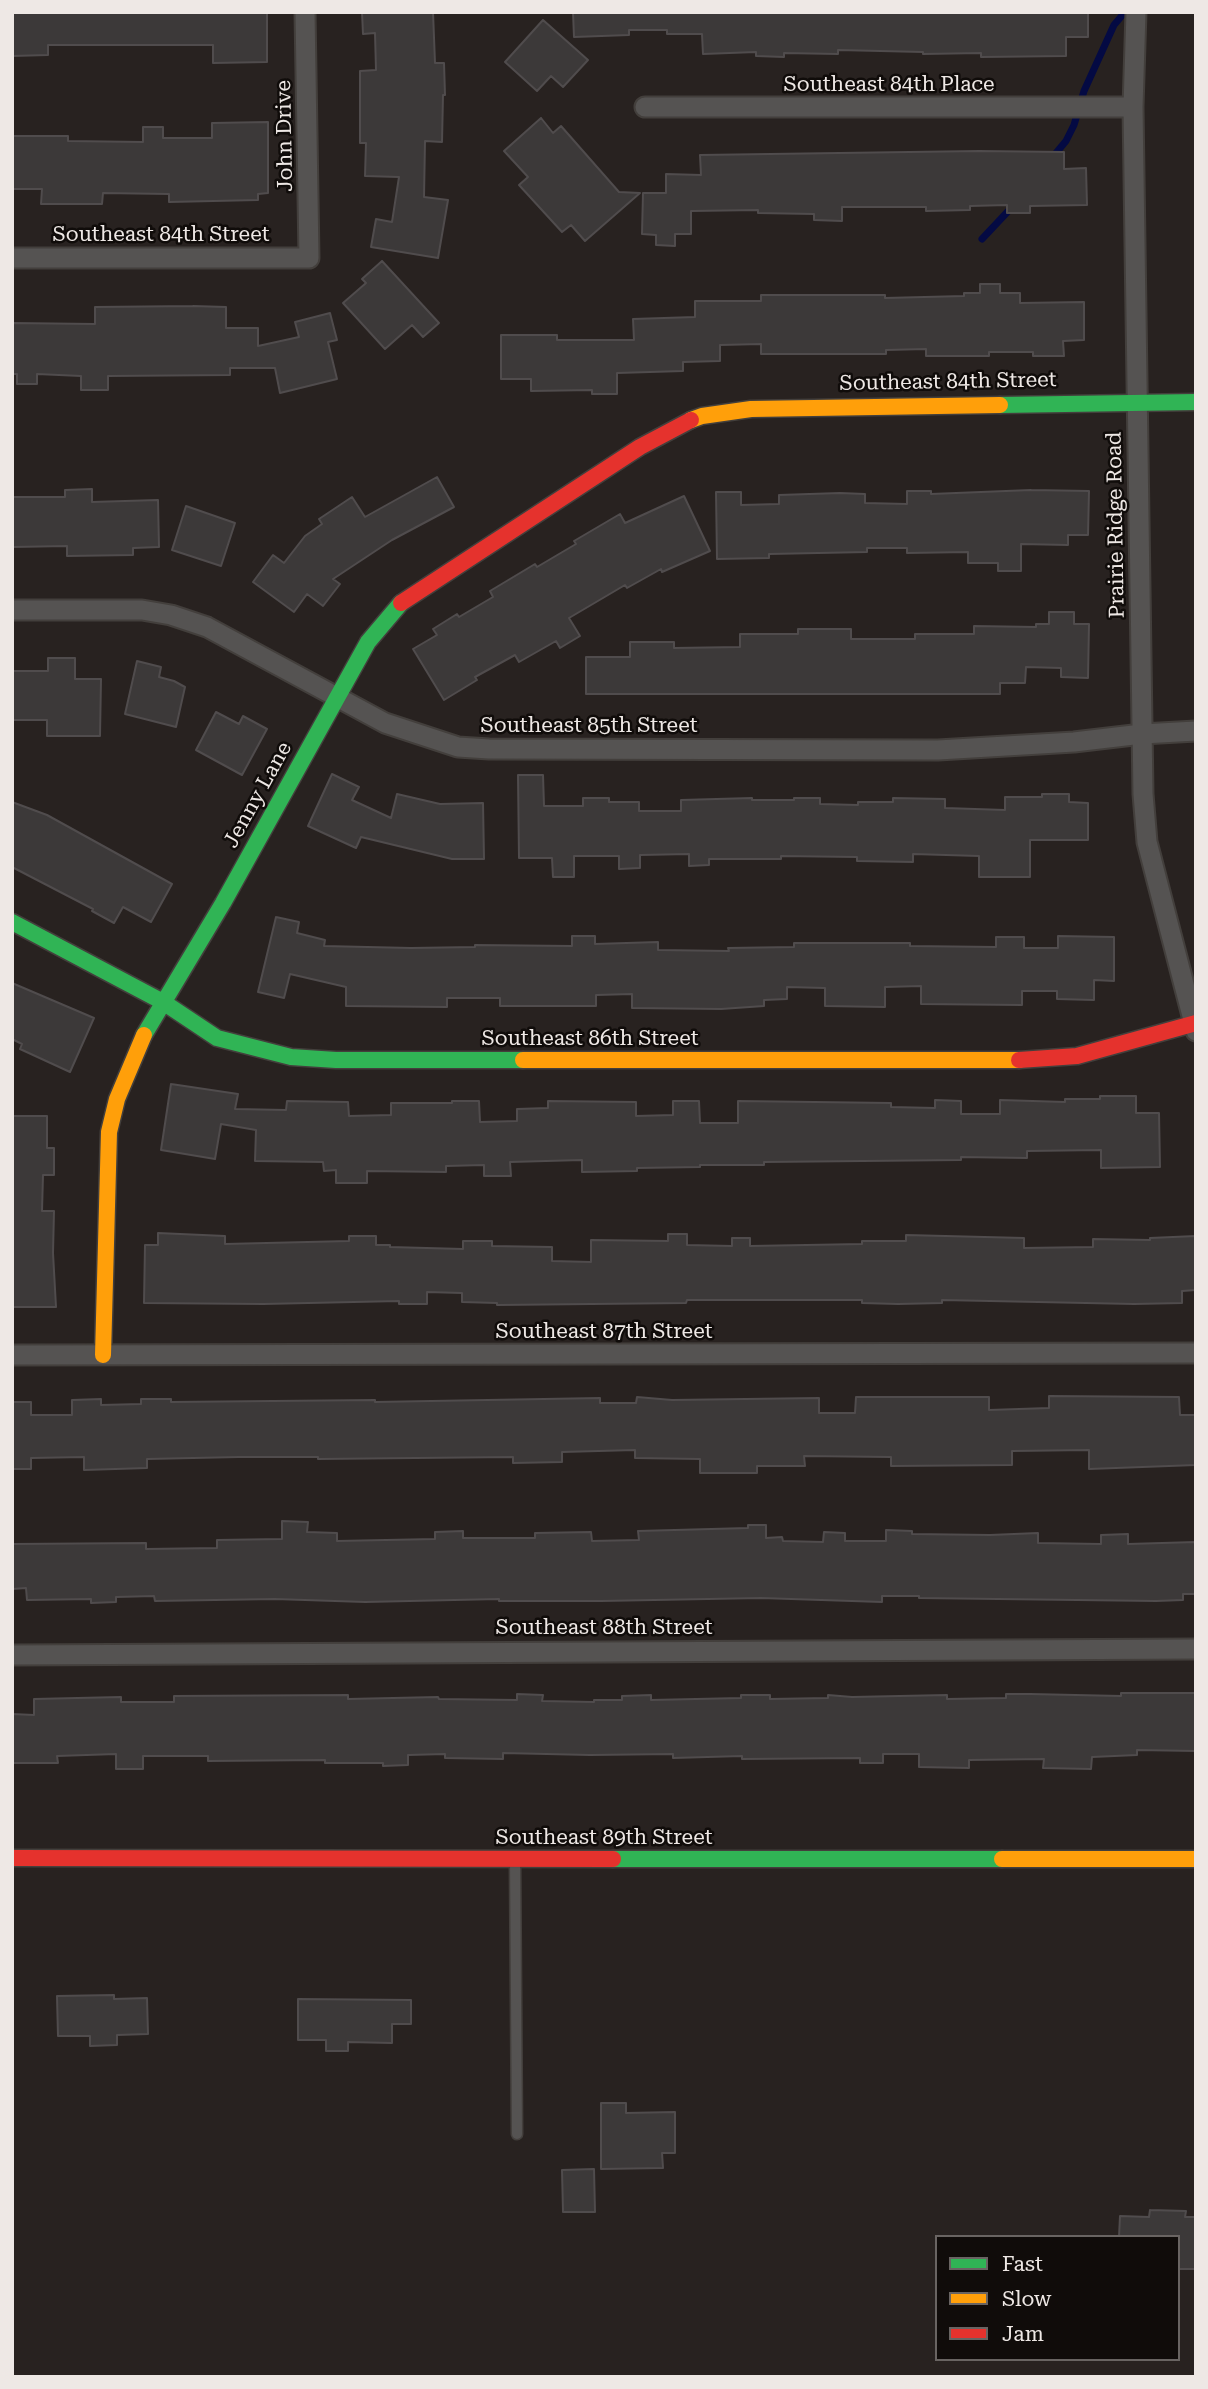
<!DOCTYPE html>
<html>
<head>
<meta charset="utf-8">
<style>
  body { margin:0 }
  #map { position:relative; width:1208px; height:2389px; overflow:hidden; background:#282220; font-family:"Roboto Serif",serif }
  canvas { display:block }
  .frame { position:absolute; inset:0; border:14px solid #eee8e5; pointer-events:none }
  .legend { position:absolute; left:935px; top:2235px; width:245px; height:126px; box-sizing:border-box; background:#100c0a; border:2px solid #696462; margin:0; padding:9px 12px; list-style:none; font-size:21px; color:#eee8e5 }
  .legend li { display:flex; align-items:center; gap:14px; height:35px }
  .legend b { width:35px; border:2px solid #696462 }
</style>
</head>
<body>
<div id="map">
<canvas width="1208" height="2389"></canvas>
<div class="frame"></div>
<ul class="legend">
<li><b style="height:9px;background:#30b455"></b>Fast</li>
<li><b style="height:9px;background:#ff9f0a"></b>Slow</li>
<li><b style="height:9px;background:#e5322d"></b>Jam</li>
</ul>
</div>
<script>
const ctx = document.querySelector('canvas').getContext('2d');
ctx.lineJoin = 'round';
function poly(rows) {
  const path = new Path2D();
  for (const r of rows) {
    path.moveTo(r[0], r[1]);
    for (let i = 2; i < r.length; i += 2) path.lineTo(r[i], r[i + 1]);
  }
  return path;
}
function strokePath(path, color, width, dash) {
  ctx.strokeStyle = color;
  ctx.lineWidth = width;
  ctx.lineCap = dash ? 'butt' : 'round';
  ctx.setLineDash(dash || []);
  ctx.stroke(path);
}
function fillPath(path, color) {
  ctx.fillStyle = color;
  ctx.fill(path, 'evenodd');
}
function drawText(font, color, halo, rows, align = 'center') {
  ctx.font = font + ' "Roboto Serif",serif';
  ctx.lineWidth = 5;
  ctx.setLineDash([]);
  ctx.textBaseline = 'middle';
  ctx.strokeStyle = halo;
  ctx.fillStyle = color;
  for (const [text, x, y, turn = 0] of rows) {
    ctx.save();
    ctx.translate(x, y);
    ctx.rotate((+turn || 0) * Math.PI / 180);
    ctx.textAlign = isNaN(turn) ? turn : align;
    if (halo) ctx.strokeText(text, 0, 0);
    ctx.fillText(text, 0, 0);
    ctx.restore();
  }
}
strokePath(poly([
  [1051,159,1066,141,1074,125,1084,91,1114,25,1125,12],
  [982,239,1013,206]
]), '#040a43', 7);
const building = poly([
  [12,12,267,12,267,62,213,63,213,45,48,45,48,55,12,56,12,12],
  [362,12,433,12,435,63,444,63,445,95,443,95,442,142,425,141,424,197,448,200,438,258,371,247,376,219,392,222,399,177,365,176,366,143,360,143,360,71,376,70,375,33,363,34,362,12],
  [573,12,1088,12,1088,37,1066,37,1066,56,981,57,981,53,923,54,923,52,838,50,838,54,784,53,784,57,756,56,756,52,703,54,702,34,667,34,667,30,629,30,629,35,574,37,573,12],
  [543,20,588,60,563,87,551,76,537,91,505,62,543,20],
  [541,118,553,133,561,126,619,192,640,193,585,241,571,225,562,232,519,185,528,177,504,151,541,118],
  [268,122,268,193,258,194,258,200,169,202,169,194,103,193,102,204,41,204,42,189,12,189,12,136,68,136,68,141,143,142,143,127,163,127,163,138,212,138,212,123,268,122],
  [979,151,1064,152,1064,169,1086,168,1087,205,1030,206,1030,213,1007,213,1007,205,970,206,970,210,926,211,926,207,842,207,842,221,814,220,814,214,758,213,758,210,691,211,691,234,675,234,675,246,656,245,656,235,642,234,643,193,666,193,666,174,701,175,700,155,979,151],
  [382,261,439,323,423,337,412,325,385,349,343,303,366,283,362,279,382,261],
  [980,284,1000,284,1000,293,1020,293,1020,303,1084,302,1084,340,1063,341,1064,356,1033,356,1033,352,989,352,989,356,926,356,926,349,886,350,886,354,761,354,761,344,720,345,720,361,683,362,683,371,617,373,617,394,592,394,592,390,531,391,531,379,501,379,501,335,557,335,557,340,634,340,633,319,695,317,695,301,761,301,761,295,885,295,885,298,964,296,964,293,980,293,980,284],
  [193,306,226,307,226,328,258,328,258,346,299,337,295,322,330,313,337,340,328,342,337,379,280,393,275,368,230,368,230,375,108,376,108,390,81,390,81,376,37,374,37,384,17,384,17,374,12,374,12,323,95,324,95,307,193,306],
  [437,477,454,507,392,540,333,579,340,584,323,606,307,594,294,612,253,582,273,555,284,563,305,536,322,524,319,519,352,497,365,517,437,477],
  [92,489,92,502,158,500,159,547,133,548,133,555,67,556,67,546,12,547,12,497,65,497,65,490,92,489],
  [1031,490,1089,491,1088,535,1068,535,1068,545,1021,544,1021,571,998,571,998,563,968,563,968,552,907,553,907,548,867,548,867,552,769,554,769,558,717,559,716,492,741,492,741,505,779,504,779,495,840,493,865,494,865,503,907,504,907,491,931,491,931,494,1031,490],
  [684,496,710,551,662,572,661,569,627,588,625,585,569,618,580,636,560,648,556,641,519,662,515,655,475,677,477,680,444,700,413,649,437,635,433,629,457,614,459,617,493,597,490,591,535,564,537,567,576,544,574,541,620,514,625,523,684,496],
  [186,506,235,523,221,566,172,550,186,506],
  [1049,612,1074,612,1074,624,1089,624,1088,678,1061,677,1061,668,1026,667,1025,683,1000,683,1000,694,586,694,586,657,630,657,630,642,674,642,674,648,740,647,740,634,798,634,798,629,851,629,851,639,915,639,915,634,974,634,974,626,1036,627,1036,624,1049,624,1049,612],
  [48,658,75,658,75,679,101,679,100,736,47,736,47,720,12,720,12,671,48,671,48,658],
  [137,661,161,667,159,677,174,681,185,687,176,727,125,714,137,661],
  [216,712,239,724,243,716,267,729,242,775,196,750,216,712],
  [332,774,359,787,352,800,391,818,397,794,440,804,483,803,484,859,452,859,361,837,356,848,308,826,332,774],
  [518,775,543,775,544,806,583,806,583,798,609,798,609,802,639,802,639,811,681,811,681,800,752,798,752,800,794,800,794,798,820,798,820,804,858,805,858,802,893,802,893,798,945,799,945,808,1005,810,1005,797,1042,797,1042,794,1069,794,1069,802,1088,803,1088,840,1030,840,1030,877,979,877,979,856,913,854,913,862,857,861,857,857,781,856,781,859,709,859,709,865,689,866,689,854,640,855,640,868,619,869,619,856,574,856,574,877,553,877,552,858,519,858,518,775],
  [12,802,47,815,172,884,151,922,123,907,114,923,92,911,93,909,12,867,12,802],
  [276,917,299,922,297,933,325,940,324,946,411,948,475,947,475,945,572,946,572,936,595,936,595,944,658,942,658,950,729,951,728,948,794,947,794,943,910,943,910,946,996,947,996,937,1024,937,1024,948,1058,948,1058,936,1114,937,1114,981,1094,980,1094,1000,1057,999,1057,991,1022,991,1022,1005,921,1004,921,986,885,987,885,1007,825,1006,825,988,787,987,787,999,764,1000,764,1006,721,1009,632,1008,632,994,596,995,596,1006,500,1006,500,998,447,998,447,1007,346,1006,346,987,290,974,284,998,258,992,276,917],
  [12,983,94,1018,70,1072,20,1049,22,1044,12,1039,12,983],
  [171,1084,238,1094,235,1109,286,1110,287,1101,348,1102,349,1116,391,1115,391,1103,452,1103,452,1101,479,1101,480,1122,517,1121,517,1109,548,1108,548,1101,636,1102,636,1116,673,1115,673,1101,699,1101,700,1123,738,1123,738,1101,891,1103,891,1107,935,1108,935,1100,961,1101,961,1114,1000,1114,1000,1100,1065,1102,1065,1099,1100,1099,1100,1096,1136,1096,1136,1113,1159,1113,1160,1167,1101,1168,1101,1150,1027,1151,1027,1158,961,1157,961,1160,764,1162,764,1165,700,1165,700,1167,637,1168,637,1171,582,1172,582,1160,510,1162,511,1176,484,1176,484,1165,446,1166,446,1172,367,1171,367,1183,336,1183,336,1170,324,1171,323,1162,255,1161,256,1130,221,1124,215,1159,161,1150,171,1084],
  [12,1116,47,1116,47,1148,54,1148,54,1175,43,1175,42,1211,54,1211,53,1253,56,1307,12,1307,12,1116],
  [158,1233,225,1236,225,1244,349,1241,349,1236,376,1236,376,1245,390,1245,390,1247,463,1249,463,1241,492,1241,492,1246,552,1247,552,1261,591,1262,591,1240,668,1241,668,1234,687,1234,687,1245,732,1246,732,1238,750,1238,750,1246,862,1244,862,1241,906,1241,906,1235,1024,1238,1024,1248,1093,1247,1093,1239,1150,1240,1150,1238,1196,1236,1196,1290,1182,1291,1182,1303,1134,1304,942,1300,942,1303,898,1304,862,1303,862,1300,687,1300,686,1303,497,1305,497,1303,462,1302,462,1293,427,1292,427,1304,399,1304,399,1301,263,1304,144,1303,145,1245,158,1245,158,1233],
  [1049,1396,1179,1397,1180,1415,1196,1415,1196,1465,1089,1469,1089,1450,1012,1451,1012,1465,891,1466,891,1457,804,1456,805,1466,757,1466,757,1473,700,1473,700,1459,635,1458,635,1450,562,1452,562,1462,513,1463,513,1457,318,1459,318,1457,239,1457,147,1459,147,1468,84,1470,84,1457,31,1458,31,1469,12,1469,12,1402,31,1402,31,1415,72,1415,72,1400,101,1399,101,1405,141,1404,141,1399,171,1399,171,1402,375,1400,375,1402,600,1398,600,1403,636,1403,637,1397,672,1400,819,1398,819,1413,855,1413,856,1397,989,1397,989,1410,1049,1408,1049,1396],
  [282,1521,308,1522,307,1532,337,1533,337,1541,435,1539,435,1532,463,1531,463,1538,535,1538,535,1533,591,1532,592,1541,639,1540,638,1531,748,1528,748,1525,766,1525,766,1538,782,1537,783,1541,823,1542,824,1532,845,1533,845,1541,886,1541,886,1530,912,1531,912,1534,990,1535,1038,1533,1038,1543,1101,1544,1101,1535,1128,1534,1128,1544,1196,1542,1196,1594,1183,1594,1183,1600,1156,1601,919,1598,919,1596,882,1596,882,1602,761,1598,601,1601,499,1601,499,1599,365,1602,275,1599,155,1601,154,1596,116,1597,116,1602,91,1603,91,1599,27,1600,26,1588,12,1589,12,1544,146,1543,146,1549,217,1548,217,1540,282,1539,282,1521],
  [1121,1693,1196,1693,1196,1751,1137,1750,1137,1755,1092,1757,1091,1769,1043,1768,1044,1759,969,1760,969,1768,919,1767,919,1754,883,1754,883,1763,860,1763,860,1758,742,1759,742,1756,673,1758,673,1754,590,1755,503,1753,503,1759,445,1758,445,1754,408,1755,408,1765,383,1766,383,1763,325,1763,325,1760,208,1761,208,1756,143,1756,143,1769,116,1769,116,1754,57,1756,58,1763,12,1763,12,1714,34,1715,34,1699,121,1697,121,1702,174,1702,174,1696,348,1695,348,1699,438,1697,439,1699,517,1700,517,1694,543,1695,542,1701,594,1702,594,1700,622,1700,622,1696,651,1695,651,1700,741,1698,741,1695,770,1695,770,1699,828,1698,828,1695,852,1697,947,1695,947,1699,1006,1698,1006,1694,1030,1694,1121,1696,1121,1693],
  [114,1995,114,1999,147,1998,148,2034,117,2035,117,2045,90,2046,90,2036,58,2036,57,1996,114,1995],
  [298,1999,411,2000,411,2024,392,2024,392,2043,348,2042,348,2051,326,2051,326,2040,298,2040,298,1999],
  [601,2103,626,2103,626,2113,675,2112,675,2153,662,2153,663,2168,601,2169,601,2103],
  [594,2169,595,2212,563,2212,562,2170,594,2169],
  [1150,2210,1186,2211,1185,2217,1196,2217,1196,2269,1178,2269,1178,2237,1119,2237,1120,2216,1149,2217,1150,2210]
]);
fillPath(building, '#3c3939');
strokePath(building, '#504c4d', 2);
const lane = poly([
  [515,1859,517,2134]
]);
const street = poly([
  [1136,12,1133,107,1143,794,1147,842,1196,1031],
  [645,107,1133,107],
  [12,258,309,258,305,12],
  [12,610,142,610,171,615,207,627,385,723,458,747,489,749,938,750,1074,742,1142,734,1196,731],
  [12,1355,1196,1353],
  [12,1655,1196,1649]
]);
const fast = poly([
  [1000,405,1196,402],
  [12,922,163,1002,217,1038,291,1057,336,1060,523,1060],
  [144,1035,223,903,368,642,401,603],
  [613,1859,1002,1859]
]);
const slow = poly([
  [691,420,702,416,751,409,1000,405],
  [523,1060,1019,1060],
  [103,1355,109,1132,117,1099,144,1035],
  [1002,1859,1196,1859]
]);
const jam = poly([
  [401,603,640,447,691,420],
  [1019,1060,1077,1056,1196,1023],
  [12,1858,613,1859]
]);
strokePath(lane, '#433f3c', 13);
strokePath(street, '#433f3c', 23);
strokePath(fast, '#433f3c', 19);
strokePath(slow, '#433f3c', 19);
strokePath(jam, '#433f3c', 19);
strokePath(lane, '#555352', 10);
strokePath(street, '#555352', 19);
strokePath(fast, '#30b455', 16);
strokePath(slow, '#ff9f0a', 16);
strokePath(jam, '#e5322d', 16);
drawText('21px', '#eee8e5', '#100c0a', [
  ["Southeast 84th Place",889,85],
  ["John Drive",285,136,-91],
  ["Southeast 84th Street",161,235],
  ["Southeast 84th Street",948,382,-1],
  ["Prairie Ridge Road",1116,525,-91],
  ["Southeast 85th Street",589,726],
  ["Jenny Lane",258,795,-61],
  ["Southeast 86th Street",590,1039],
  ["Southeast 87th Street",604,1332],
  ["Southeast 88th Street",604,1628],
  ["Southeast 89th Street",604,1838]
]);
</script>
</body>
</html>
